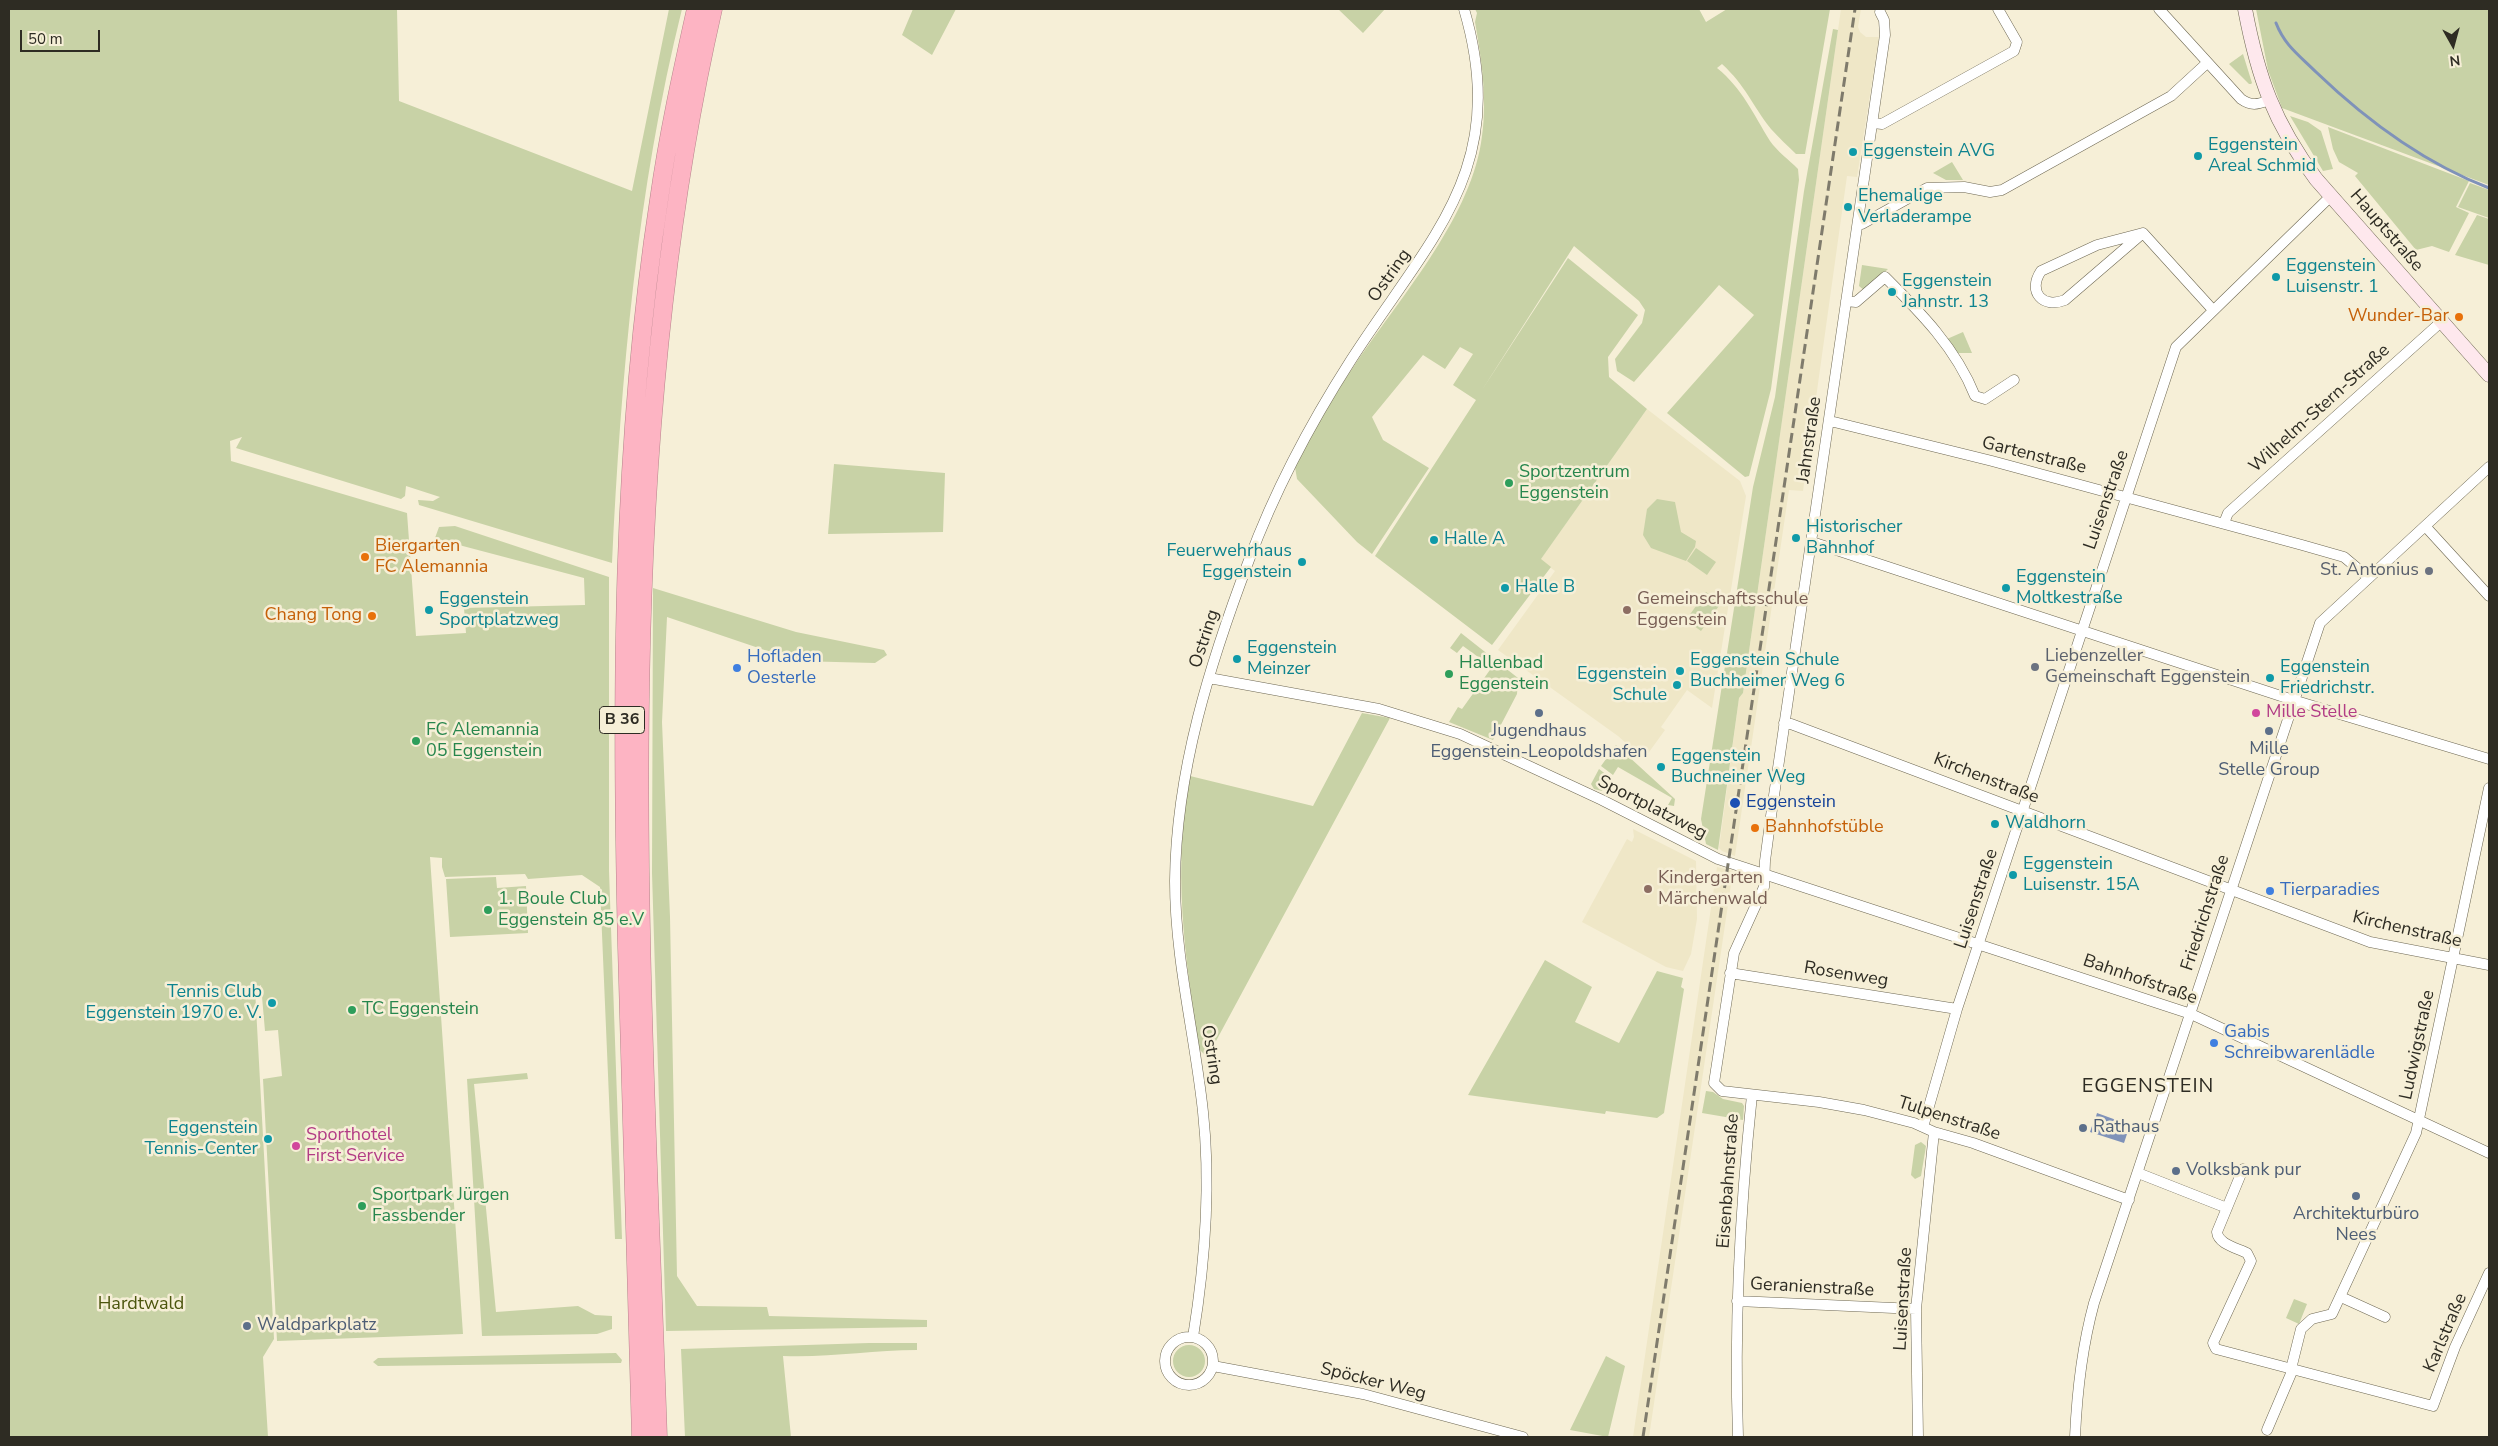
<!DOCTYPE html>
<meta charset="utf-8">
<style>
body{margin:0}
#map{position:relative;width:2498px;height:1446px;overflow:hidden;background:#f6efd7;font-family:"Nunito Sans",sans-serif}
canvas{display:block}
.frame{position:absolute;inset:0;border:10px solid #2e2c23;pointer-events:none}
.north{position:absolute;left:2428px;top:20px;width:50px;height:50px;-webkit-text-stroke:4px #f6efd7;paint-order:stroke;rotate:173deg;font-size:14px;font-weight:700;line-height:20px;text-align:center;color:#2e2c23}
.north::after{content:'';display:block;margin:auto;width:18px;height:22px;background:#2e2c23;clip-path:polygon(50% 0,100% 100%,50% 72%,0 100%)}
.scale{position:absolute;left:20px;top:30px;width:80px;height:22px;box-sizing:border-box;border:2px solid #2e2c23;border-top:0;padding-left:6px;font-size:15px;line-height:18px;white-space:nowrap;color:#2e2c23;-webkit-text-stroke:4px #f6efd7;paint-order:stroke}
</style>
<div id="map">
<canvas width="2498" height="1446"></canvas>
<div class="frame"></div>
<div class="north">N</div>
<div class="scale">50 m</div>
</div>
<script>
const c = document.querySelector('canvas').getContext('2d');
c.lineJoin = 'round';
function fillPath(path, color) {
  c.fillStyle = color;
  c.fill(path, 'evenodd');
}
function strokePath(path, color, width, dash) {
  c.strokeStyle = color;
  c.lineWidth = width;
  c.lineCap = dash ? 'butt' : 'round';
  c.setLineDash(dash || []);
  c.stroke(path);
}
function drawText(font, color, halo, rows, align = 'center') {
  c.font = font + ' "Nunito Sans",sans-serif';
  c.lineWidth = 5;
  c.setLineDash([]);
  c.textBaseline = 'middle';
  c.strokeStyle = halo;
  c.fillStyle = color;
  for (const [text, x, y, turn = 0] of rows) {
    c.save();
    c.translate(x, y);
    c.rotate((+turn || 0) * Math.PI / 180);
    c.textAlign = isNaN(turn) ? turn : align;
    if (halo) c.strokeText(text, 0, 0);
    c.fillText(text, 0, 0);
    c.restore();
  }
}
const built = new Path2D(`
 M1841 9H1861L1858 27 1860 32 1866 37H1879L1857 177 1847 176 1803 491 1789 490 1735 856 1722 851 1719 848 1739 698 1743 693Z
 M1647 409 1740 481 1746 496 1712 708 1687 690 1661 727 1665 730 1644 759 1618 736 1498 650 1555 571 1540 560Z
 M1633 829 1696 861 1697 919 1691 954 1683 971 1666 967 1582 922 1627 839 1632 842 1634 837Z
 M1717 867 1733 871 1649 1437H1633Z`);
const green = new Path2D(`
 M9 9H397L399 101 632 191 669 9H682C637 190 621 376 612 563L419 505 418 500 433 501 440 497 406 486 405 496 401 499 236 448 242 437 230 441 231 461 407 513 416 636 466 633 464 608 585 605 584 578 459 545 431 549 439 527 455 526 609 577V871L622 1239H615L600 887 582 875 528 879 525 874 445 877 442 867V858L430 857 463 1334 277 1341 263 1079 282 1076 278 1030 265 1031 261 985 255 989 274 1339 263 1357 268 1437H9Z
 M913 9H956L932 55 902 35Z
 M1338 9H1385L1363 33Z
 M1475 9H1699L1706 22 1727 9H1830L1805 154H1796C1788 146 1779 138 1771 129 1752 105 1746 86 1722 64L1717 68C1742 88 1754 115 1770 141 1777 151 1789 160 1798 169L1799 180 1771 389 1749 476 1745 477 1667 413 1754 315 1719 285 1634 382 1617 371 1615 359 1642 323 1645 310 1639 301 1574 246 1482 390 1568 258 1638 315 1608 357 1609 377 1647 409 1541 559 1551 567 1492 645 1375 556 1476 400 1453 385 1473 354 1460 347 1445 369 1423 355 1372 417 1383 440 1429 468 1372 554 1357 542 1297 479 1295 467C1313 432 1332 398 1354 366 1398 300 1468 222 1481 143 1488 103 1482 62 1475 22L1477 13Z
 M2256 9H2489V185L2282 108 2268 70Z
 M1833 29 1838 30 1743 693 1739 698 1718 850 1706 844 1701 819 1753 487 1775 397 1804 191Z
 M2243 54 2252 83 2251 84H2249L2229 64Z
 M2290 116 2308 122 2321 131 2333 169 2323 171Z
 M2328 127 2469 181 2456 207 2469 213 2449 252 2432 246 2416 250 2355 176 2358 173 2339 162 2333 149Z
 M1952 162 1963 180H1946L1933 173Z
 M2470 183 2489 190V218L2458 207Z
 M2477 215 2489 219V265L2455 255Z
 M1862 265 1888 269 1865 291 1859 286Z
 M1963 332 1972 353H1957L1947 339Z
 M834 464 945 473 943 532 828 534Z
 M1657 499 1675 502 1681 532 1696 541 1695 547 1686 561 1651 548 1643 535 1647 509Z
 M1696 548 1716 562 1707 575 1687 561Z
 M653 588 796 632 884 650 887 655 875 663 797 661 667 617 662 722 670 917 677 1276 697 1306 767 1307 769 1316 927 1320V1327L666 1331 652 873Z
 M1706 592 1721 603 1701 631 1686 620Z
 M1461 633 1518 678 1517 694 1493 740 1449 722 1458 707 1462 709 1492 667 1463 646 1457 653 1450 648Z
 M1362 713 1390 718 1209 1054 1205 1055 1199 1049C1185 958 1172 867 1190 776L1313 806Z
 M1616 745 1675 799 1674 806 1668 805 1672 798 1618 767 1613 775 1601 766Z
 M1599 769 1611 778 1602 791 1594 789 1591 784Z
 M496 877 497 888 526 886 528 933 450 937 446 879Z
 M1545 960 1592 987 1575 1022 1619 1043 1657 971 1683 978 1681 987 1684 989 1664 1113 1657 1118 1606 1111 1605 1114 1468 1095Z
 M527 1073 528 1079 474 1084 496 1312 578 1306 595 1315 612 1316V1329L597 1334 482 1336 467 1079Z
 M1706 1091 1713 1092 1723 1099 1742 1103 1744 1106 1743 1120 1702 1113Z
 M1921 1142 1926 1146 1921 1176 1915 1179 1911 1175 1915 1145Z
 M2294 1299 2307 1304 2299 1324 2286 1318Z
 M869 1343H917V1350C872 1350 827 1358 783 1356L791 1437H685L681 1349Z
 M1173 1361a16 16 0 1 1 32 0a16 16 0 1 1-32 0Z
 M616 1353 622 1360 621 1363 378 1366 373 1362 378 1358Z
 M1606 1356 1625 1366 1608 1437 1570 1430Z`);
const water = new Path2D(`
 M2097 1113 2130 1125 2124 1143 2090 1132 2093 1123 2097 1124 2098 1121 2095 1120Z`);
const stream = new Path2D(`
 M2276 23C2285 46 2299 55 2316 72 2366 120 2424 163 2489 188`);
const street = new Path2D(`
 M2159 9 2241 99C2251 106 2257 105 2269 100
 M1880 12 1884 20 1885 35 1771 816 1765 861 1764 887 1734 953 1714 1083 1722 1091 1819 1102 1864 1110 1914 1123 1934 1132 1973 1143 2129 1200
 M1873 123 1882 124 2014 51 2017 42 1998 9
 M1859 224H1862L1927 188 1964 187 1990 192 2002 190 2171 96 2207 63
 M2143 233 2065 300C2043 309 2027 292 2041 271L2097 245 2143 233 2213 310
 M1846 301 1856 302 1885 277C1920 312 1956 348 1975 396L1985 399 2014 380
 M1830 421 1992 461 2302 545 2344 557 2369 578
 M2224 523 2228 513 2441 322
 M2425 526 2489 596
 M1812 542 2293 700 2489 759
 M1209 678 1379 709 1460 734 1602 800 1718 859 2191 1014 2489 1153
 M1784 723 1791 724 2370 942 2489 965
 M1730 973 1957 1009
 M1923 1127 1957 1009 2176 347 2331 196
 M2243 1169 2217 1232C2218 1244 2237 1248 2247 1253L2251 1261 2213 1343 2216 1349 2433 1406 2455 1347 2489 1273
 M2138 1173 2227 1208
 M2341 1297 2385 1317
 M1737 1301 1916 1309
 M1165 1361a24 24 0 1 1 48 0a24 24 0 1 1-48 0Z
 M1193 1337C1205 1263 1211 1186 1203 1112 1195 1035 1175 960 1175 881 1176 771 1210 663 1249 560 1275 490 1310 424 1351 360 1430 237 1511 169 1464 9
 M1213 1366 1363 1394 1523 1437
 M2291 1369 2301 1329 2312 1319 2332 1314 2416 1133 2489 788
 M2267 1430 2293 1369
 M1738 1437C1734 1323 1740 1209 1752 1095
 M1918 1437 1916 1309 1934 1132
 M2075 1437C2077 1391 2082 1347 2094 1303L2320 623 2489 467`);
const secondary = new Path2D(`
 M2245 9C2258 78 2274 123 2316 179L2489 375`);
const highway = new Path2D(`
 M641 1437C636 1274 631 1111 627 947 621 698 621 447 659 200 668 135 682 72 696 9
 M658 1437C642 966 607 471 713 9`);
const rail = new Path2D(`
 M1643 1437 1855 9`);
const markers = [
 [1853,152,5,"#0f9aa8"],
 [2198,156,5,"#0f9aa8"],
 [1848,207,5,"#0f9aa8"],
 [2276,277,5,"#0f9aa8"],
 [1892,292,5,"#0f9aa8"],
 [2459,317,5,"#e8710a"],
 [1509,483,5,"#2e9e5b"],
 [1796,538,5,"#0f9aa8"],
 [1434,540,5,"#0f9aa8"],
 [365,557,5,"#e8710a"],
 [1302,562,5,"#0f9aa8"],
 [2429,571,5,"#6b7280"],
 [1505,588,5,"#0f9aa8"],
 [2006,588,5,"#0f9aa8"],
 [429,610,5,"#0f9aa8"],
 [1627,610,5,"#8d6e63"],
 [372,616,5,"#e8710a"],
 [1237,659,5,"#0f9aa8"],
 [2035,667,5,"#6b7280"],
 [737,668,5,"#3f7fe0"],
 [1680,671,5,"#0f9aa8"],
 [1449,674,5,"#2e9e5b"],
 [2270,678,5,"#0f9aa8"],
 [1677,685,5,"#0f9aa8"],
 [1539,713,5,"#5c6f8a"],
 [2256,713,5,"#d1479c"],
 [2269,731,5,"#5c6f8a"],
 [416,741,5,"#2e9e5b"],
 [1661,767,5,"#0f9aa8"],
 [1735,803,6,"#1a4fb4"],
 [1995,824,5,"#0f9aa8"],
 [1755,828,5,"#e8710a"],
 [2013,875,5,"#0f9aa8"],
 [1648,889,5,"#8d6e63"],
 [2270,891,5,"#3f7fe0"],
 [488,910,5,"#2e9e5b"],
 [272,1003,5,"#0f9aa8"],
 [352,1010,5,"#2e9e5b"],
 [2214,1043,5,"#3f7fe0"],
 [2083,1128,5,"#5c6f8a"],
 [268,1139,5,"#0f9aa8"],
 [296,1146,5,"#d1479c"],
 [2176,1171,5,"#5c6f8a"],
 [2356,1196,5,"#5c6f8a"],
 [362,1206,5,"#2e9e5b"],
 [247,1326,5,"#5c6f8a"]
];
const shields = [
 [622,720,45]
];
const shieldNames = [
 ["B 36",622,720]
];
const cultureNames = [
 ["Eggenstein",2208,146],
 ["Areal Schmid",2208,167],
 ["Eggenstein AVG",1863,152],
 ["Ehemalige",1858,197],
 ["Verladerampe",1858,218],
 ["Eggenstein",2286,267],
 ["Luisenstr. 1",2286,288],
 ["Eggenstein",1902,282],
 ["Jahnstr. 13",1902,303],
 ["Historischer",1806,528],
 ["Bahnhof",1806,549],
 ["Halle A",1444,540],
 ["Feuerwehrhaus",1292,552,"right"],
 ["Eggenstein",1292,573,"right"],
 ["Eggenstein",2016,578],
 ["Moltkestraße",2016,599],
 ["Halle B",1515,588],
 ["Eggenstein",439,600],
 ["Sportplatzweg",439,621],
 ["Eggenstein",1247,649],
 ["Meinzer",1247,670],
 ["Eggenstein Schule",1690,661],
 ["Buchheimer Weg 6",1690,682],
 ["Eggenstein",2280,668],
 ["Friedrichstr.",2280,689],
 ["Eggenstein",1667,675,"right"],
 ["Schule",1667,696,"right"],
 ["Eggenstein",1671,757],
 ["Buchneiner Weg",1671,778],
 ["Waldhorn",2005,824],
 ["Eggenstein",2023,865],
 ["Luisenstr. 15A",2023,886],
 ["Tennis Club",262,993,"right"],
 ["Eggenstein 1970 e. V.",262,1014,"right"],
 ["Eggenstein",258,1129,"right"],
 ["Tennis-Center",258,1150,"right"]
];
const streetNames = [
 ["Hauptstraße",2386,231,49],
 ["Ostring",1390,276,-55],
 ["Wilhelm-Stern-Straße",2320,409,-42],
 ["Jahnstraße",1810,440,-82],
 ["Gartenstraße",2034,456,14],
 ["Luisenstraße",2107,500,-71],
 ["Ostring",1205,639,-72],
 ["Kirchenstraße",1986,779,21],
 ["Sportplatzweg",1652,808,27],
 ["Luisenstraße",1977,899,-72],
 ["Friedrichstraße",2206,913,-72],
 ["Kirchenstraße",2407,930,13],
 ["Rosenweg",1846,975,9],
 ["Bahnhofstraße",2140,980,19],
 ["Ludwigstraße",2418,1045,-78],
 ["Ostring",1211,1055,81],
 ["Tulpenstraße",1949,1119,18],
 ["Eisenbahnstraße",1729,1181,-86],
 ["Geranienstraße",1812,1288,3],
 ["Luisenstraße",1904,1299,-87],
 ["Karlstraße",2446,1333,-67],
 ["Spöcker Weg",1373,1382,14]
];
const foodNames = [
 ["Wunder-Bar",2449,317],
 ["Biergarten",375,547,"left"],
 ["FC Alemannia",375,568,"left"],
 ["Chang Tong",362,616],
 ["Bahnhofstüble",1765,828,"left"]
];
const leisureNames = [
 ["Sportzentrum",1519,473],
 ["Eggenstein",1519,494],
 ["Hallenbad",1459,664],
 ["Eggenstein",1459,685],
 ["FC Alemannia",426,731],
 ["05 Eggenstein",426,752],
 ["1. Boule Club",498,900],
 ["Eggenstein 85 e.V",498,921],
 ["TC Eggenstein",362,1010],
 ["Sportpark Jürgen",372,1196],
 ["Fassbender",372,1217]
];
const worshipNames = [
 ["St. Antonius",2419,571],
 ["Liebenzeller",2045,657,"left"],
 ["Gemeinschaft Eggenstein",2045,678,"left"]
];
const educationNames = [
 ["Gemeinschaftsschule",1637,600],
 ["Eggenstein",1637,621],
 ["Kindergarten",1658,879],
 ["Märchenwald",1658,900]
];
const shopNames = [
 ["Hofladen",747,658],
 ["Oesterle",747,679],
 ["Tierparadies",2280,891],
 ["Gabis",2224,1033],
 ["Schreibwarenlädle",2224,1054]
];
const hotelNames = [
 ["Mille Stelle",2266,713],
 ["Sporthotel",306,1136],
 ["First Service",306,1157]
];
const serviceNames = [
 ["Jugendhaus",1539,732],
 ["Eggenstein-Leopoldshafen",1539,753],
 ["Mille",2269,750],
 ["Stelle Group",2269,771],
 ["Rathaus",2093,1128,"left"],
 ["Volksbank pur",2186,1171,"left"],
 ["Architekturbüro",2356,1215],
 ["Nees",2356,1236],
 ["Waldparkplatz",257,1326,"left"]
];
const transitNames = [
 ["Eggenstein",1746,803]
];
const parkNames = [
 ["Hardtwald",141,1305]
];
const quarterNames = [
 ["EGGENSTEIN",2148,1087]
];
fillPath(built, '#efe7c7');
fillPath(green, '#c8d2a6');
fillPath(water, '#7f92b9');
strokePath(stream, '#7f92b9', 3);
strokePath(street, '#6e6853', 11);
strokePath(secondary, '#6e6853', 15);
strokePath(highway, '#b5848b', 19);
strokePath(street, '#fff', 10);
strokePath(secondary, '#fee8ed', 14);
strokePath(highway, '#fdb4c3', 18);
strokePath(rail, '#7f7b6c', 3, [10, 5]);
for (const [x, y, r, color] of markers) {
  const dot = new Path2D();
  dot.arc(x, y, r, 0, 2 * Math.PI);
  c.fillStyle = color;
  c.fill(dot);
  strokePath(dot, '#f6efd7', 2);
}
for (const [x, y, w] of shields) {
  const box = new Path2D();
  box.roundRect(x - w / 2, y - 13.5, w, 27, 4);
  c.fillStyle = '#f6efd7';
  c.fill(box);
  strokePath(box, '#2e2c23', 1);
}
drawText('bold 16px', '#2e2c23', null, shieldNames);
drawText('18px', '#0d838f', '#f6efd7', cultureNames, 'left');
drawText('18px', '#2e2c23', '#f6efd7', streetNames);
drawText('18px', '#c56008', '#f6efd7', foodNames, 'right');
drawText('18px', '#27864d', '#f6efd7', leisureNames, 'left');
drawText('18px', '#5b616d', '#f6efd7', worshipNames, 'right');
drawText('18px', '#785e54', '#f6efd7', educationNames, 'left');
drawText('18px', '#366cbe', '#f6efd7', shopNames, 'left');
drawText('18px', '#b23c85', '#f6efd7', hotelNames, 'left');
drawText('18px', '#4e5e75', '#f6efd7', serviceNames);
drawText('18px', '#164399', '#f6efd7', transitNames, 'left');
drawText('18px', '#4c560e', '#f6efd7', parkNames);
c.letterSpacing = '1px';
drawText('20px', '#2e2c23', '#f6efd7', quarterNames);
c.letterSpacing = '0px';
</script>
